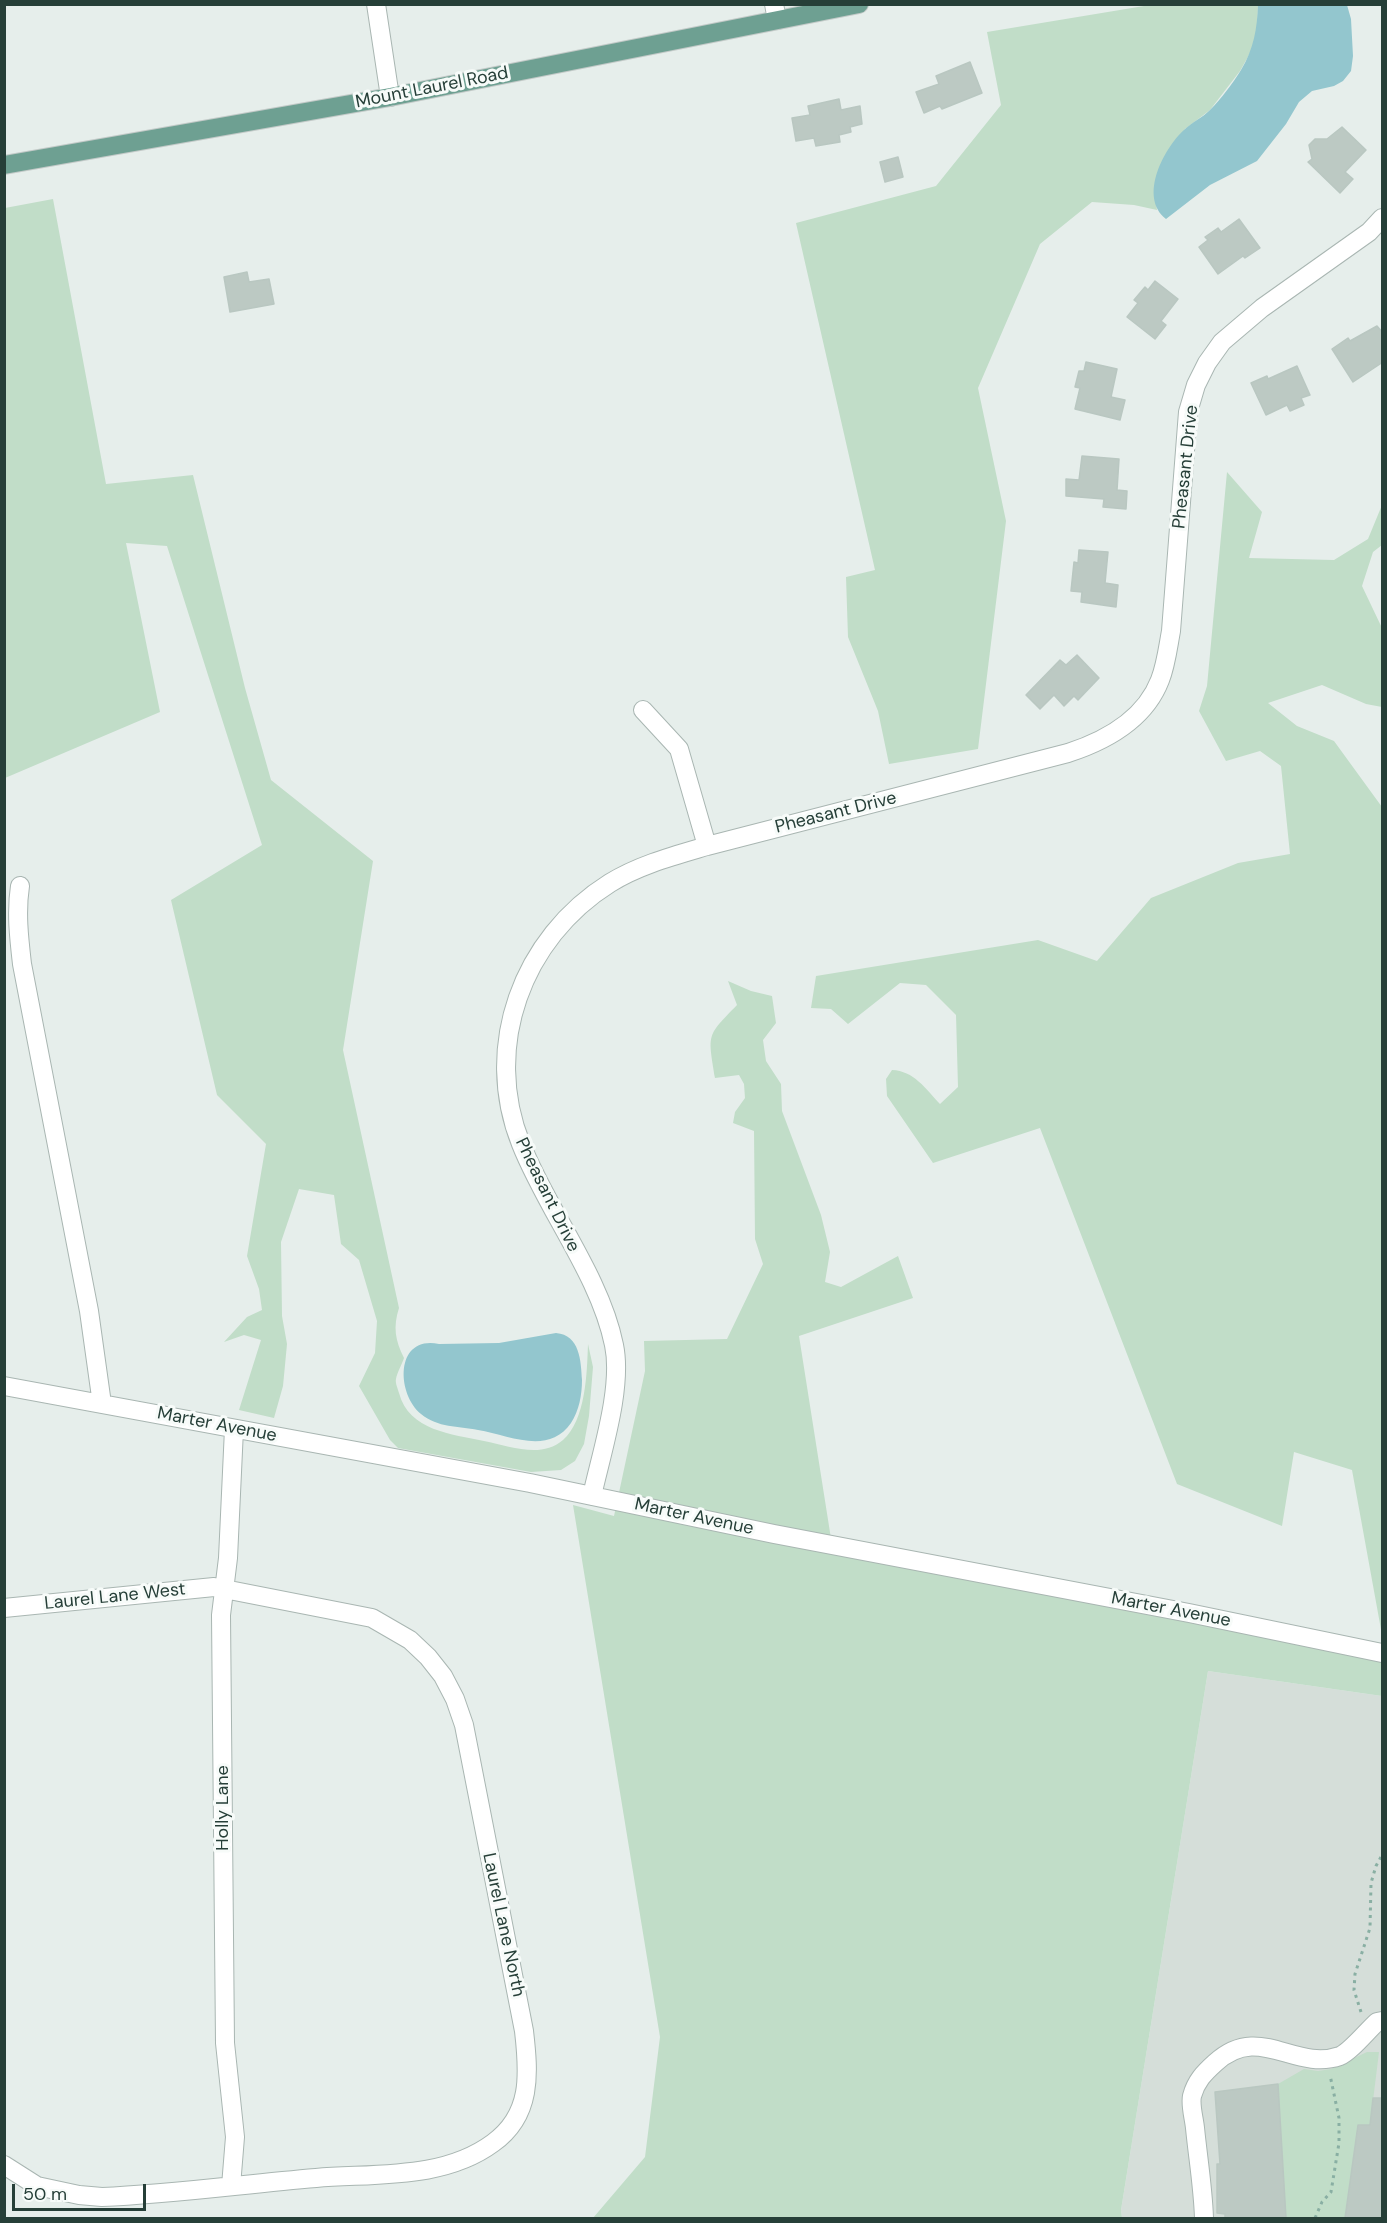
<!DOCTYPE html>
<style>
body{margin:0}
#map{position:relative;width:1387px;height:2223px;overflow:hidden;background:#e6eeeb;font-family:"DM Sans",sans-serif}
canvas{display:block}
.frame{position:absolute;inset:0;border:6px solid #263f38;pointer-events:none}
.scale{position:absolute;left:12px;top:2184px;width:134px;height:27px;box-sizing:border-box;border:3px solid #263f38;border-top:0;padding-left:8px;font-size:18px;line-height:21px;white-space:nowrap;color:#263f38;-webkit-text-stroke:4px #f7fbf9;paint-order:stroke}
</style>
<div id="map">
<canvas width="1387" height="2223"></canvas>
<div class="frame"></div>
<div class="scale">50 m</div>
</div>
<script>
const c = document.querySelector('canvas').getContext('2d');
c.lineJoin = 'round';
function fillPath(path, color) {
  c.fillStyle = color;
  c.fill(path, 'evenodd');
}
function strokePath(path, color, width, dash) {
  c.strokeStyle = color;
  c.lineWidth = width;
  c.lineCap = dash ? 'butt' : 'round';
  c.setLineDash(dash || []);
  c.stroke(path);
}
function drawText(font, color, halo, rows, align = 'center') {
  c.font = font + ' "DM Sans",sans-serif';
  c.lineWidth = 6;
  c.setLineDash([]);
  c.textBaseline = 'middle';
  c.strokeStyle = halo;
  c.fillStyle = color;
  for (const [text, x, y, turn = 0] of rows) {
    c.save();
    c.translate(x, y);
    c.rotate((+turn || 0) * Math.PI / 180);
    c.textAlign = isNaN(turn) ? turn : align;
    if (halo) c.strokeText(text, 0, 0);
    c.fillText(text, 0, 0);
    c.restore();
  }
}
const built = new Path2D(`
 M1208 1671 1382 1696V2218H1122L1121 2210Z`);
const green = new Path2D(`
 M1150 5H1258L1257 35 1254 46 1240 71 1210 110 1185 129 1154 190 1157 210 1134 205 1092 202 1040 244 978 388 1006 521 978 749 889 764 878 711 848 637 846 577 875 570 796 223 936 186 1001 105 987 32Z
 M53 199 106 484 193 475 245 688 271 780 373 861 343 1050 399 1308C393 1327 395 1340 404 1358 402 1364 397 1373 396 1379 395 1383 398 1389 399 1393 409 1431 452 1434 484 1441 510 1446 541 1459 563 1440 586 1420 587 1372 588 1344L593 1367 589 1416 584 1444 575 1461 561 1470 531 1472 398 1448 390 1440 359 1386 375 1353 377 1321 359 1260 341 1244 334 1195 299 1189 281 1242 282 1316 287 1344 283 1386 274 1418 239 1410 261 1340 244 1335 224 1342 247 1317 262 1310 259 1289 247 1256 266 1144 217 1095 171 900 262 845 167 546 126 543 160 712 5 778V208Z
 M1227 472 1262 512 1249 558 1334 560 1368 539 1382 505V545L1373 552 1362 586 1382 628V707L1366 704 1322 685 1268 703 1297 726 1334 741 1382 807V1635L1352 1470 1294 1452 1282 1526 1177 1484 1040 1128 933 1163 887 1096 886 1079 892 1070C914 1071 925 1088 940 1104L958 1087 956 1015 926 985 900 983 848 1024 831 1009 811 1008 816 976 1038 940 1097 961 1151 898 1238 863 1290 854 1281 766 1260 751 1226 761 1199 711 1207 686Z
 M728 981 751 991 772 996 776 1023 763 1040 766 1061 781 1084 782 1111 821 1215 830 1252 825 1282 841 1287 898 1256 913 1298 799 1336 832 1545 1382 1654V1696L1208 1671 1121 2210 1122 2218H593L645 2157 660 2037 573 1505 614 1516 645 1371 644 1341 727 1339 763 1264 755 1239 754 1131 733 1123 735 1112 745 1098 744 1084 739 1075 715 1078C708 1033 706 1037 737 1005Z
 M1367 2052H1379L1370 2125 1358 2126 1345 2218H1286L1278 2084 1304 2069 1318 2071 1331 2069Z`);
const water = new Path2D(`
 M1258 5H1347L1351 19 1353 56 1351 71 1343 81 1334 86 1312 91 1299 102 1286 124 1257 161 1210 185 1166 219C1138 197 1164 148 1184 130 1192 122 1202 118 1210 110 1221 99 1233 83 1241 70 1254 48 1257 29 1258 5Z
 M556 1333C580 1335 581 1361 582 1380 582 1395 579 1411 571 1423 548 1456 509 1435 478 1430 458 1426 438 1428 421 1414 396 1393 395 1335 439 1344L499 1343Z`);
const building = new Path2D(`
 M970 62 982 93 942 109 940 106 924 113 916 92 939 84 936 76Z
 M839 99 841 110 860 106 862 124 850 127 851 132 839 135 840 142 816 146 814 138 796 141 792 118 810 115 808 106Z
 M1342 127 1366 150 1345 172 1353 179 1340 193 1308 162 1312 159 1309 145 1315 139H1327Z
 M898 157 903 177 885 182 880 162Z
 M1239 219 1260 248 1245 258 1243 256 1218 274 1199 247 1208 240 1205 237 1218 228 1221 232Z
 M247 272 249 282 269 279 274 304 230 312 224 277Z
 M1155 281 1178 299 1161 321 1166 325 1155 339 1127 317 1138 303 1134 300 1145 287 1148 290Z
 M1377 326 1383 333V362L1353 382 1332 349 1348 338 1350 341Z
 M1086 362 1117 369 1111 397 1125 400 1120 420 1075 409 1080 388 1075 387 1079 371H1084Z
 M1297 366 1310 395 1301 398 1304 405 1290 411 1287 405 1266 415 1251 383 1267 376 1268 379Z
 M1082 456 1119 459 1117 490 1127 491 1126 509 1103 507 1104 499 1066 496V479L1079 480Z
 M1079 550 1108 552 1105 583 1118 585 1116 607 1081 602 1082 592 1071 591 1074 562 1078 563Z
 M1077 655 1099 678 1078 700 1074 696 1064 706 1054 695 1040 709 1026 695 1060 660 1066 665Z
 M1278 2084 1286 2218H1225V2214L1217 2213V2164H1220L1215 2092Z
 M1373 2098H1383V2218H1345L1358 2125H1370Z`);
const path = new Path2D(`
 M1361 2012 1354 1990 1355 1974 1370 1928 1371 1883 1376 1866 1382 1855
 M1315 2218 1322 2202 1331 2192 1339 2143V2118L1330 2075`);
const minor = new Path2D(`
 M376 4 390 97
 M774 4 777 20
 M643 710 679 749 707 846
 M20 886C16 912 19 938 22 964L89 1311 102 1404
 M4 1386 530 1483 774 1534 1189 1613 1382 1653
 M592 1496C601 1454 623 1388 614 1345 600 1276 547 1210 521 1144 482 1047 522 938 610 883 639 865 673 856 707 846L1068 753C1105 741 1145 719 1160 680 1166 665 1168 647 1171 631L1188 412 1196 385 1207 363 1222 342 1262 308 1369 232 1382 218
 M4 1608 214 1587 372 1618 410 1640 428 1657 443 1676 455 1699 464 1725 524 2031C529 2074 532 2115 493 2143 443 2180 374 2173 316 2178 244 2184 173 2194 102 2197L79 2195 37 2186 4 2165
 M231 2186 235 2137 225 2043 221 1615 228 1558 234 1429
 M1204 2218C1203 2188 1198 2158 1195 2128 1194 2118 1190 2105 1192 2096 1196 2081 1204 2073 1215 2063 1259 2022 1294 2072 1340 2056 1350 2052 1368 2030 1377 2022L1382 2021`);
const major = new Path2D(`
 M4 165 390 97 859 4`);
const streetNames = [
 ["Mount Laurel Road",432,88,-11],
 ["Pheasant Drive",1186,467,-84],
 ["Pheasant Drive",836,813,-14],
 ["Pheasant Drive",547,1195,64],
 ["Marter Avenue",217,1425,11],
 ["Marter Avenue",694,1517,12],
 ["Laurel Lane West",115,1597,-6],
 ["Marter Avenue",1171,1610,11],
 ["Holly Lane",223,1808,-90],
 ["Laurel Lane North",503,1925,78]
];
fillPath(built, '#d5ded9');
fillPath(green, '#c1ddc8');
fillPath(water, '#93c6ce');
fillPath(building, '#bcc9c3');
strokePath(building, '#b9c7c1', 1.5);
strokePath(minor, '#a9b6b2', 20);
strokePath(major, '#c2c9c7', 20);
strokePath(path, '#89afa3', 3, [3, 4.5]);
strokePath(minor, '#fff', 18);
strokePath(major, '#6ea092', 18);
drawText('18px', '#263f38', '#f7fbf9', streetNames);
</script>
